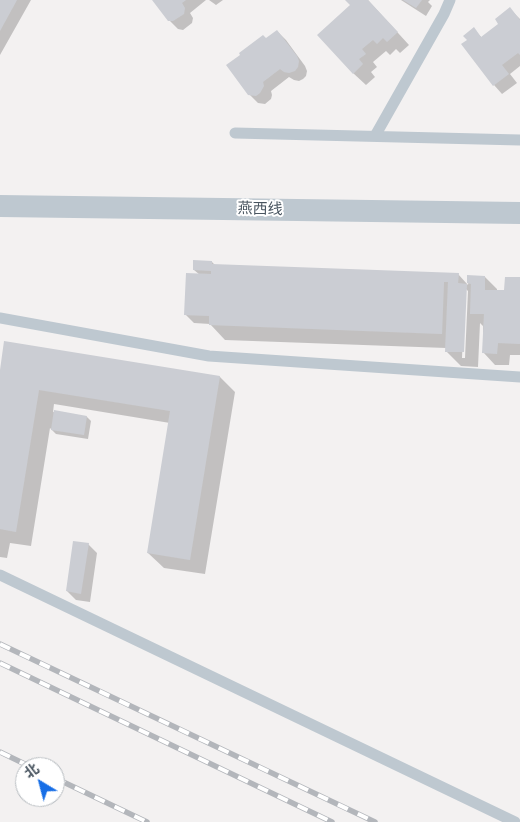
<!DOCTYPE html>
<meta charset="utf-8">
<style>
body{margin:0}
#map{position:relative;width:520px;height:822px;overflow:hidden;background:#f3f1f1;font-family:Raleway,"Noto Sans SC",sans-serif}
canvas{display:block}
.north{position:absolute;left:15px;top:757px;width:50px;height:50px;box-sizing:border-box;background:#fff;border:1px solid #b6bbbf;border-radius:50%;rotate:323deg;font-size:14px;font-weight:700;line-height:20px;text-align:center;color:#48545f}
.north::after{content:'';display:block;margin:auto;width:18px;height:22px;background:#176ee6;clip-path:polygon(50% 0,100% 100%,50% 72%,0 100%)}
</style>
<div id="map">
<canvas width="520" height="822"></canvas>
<div class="north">北</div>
</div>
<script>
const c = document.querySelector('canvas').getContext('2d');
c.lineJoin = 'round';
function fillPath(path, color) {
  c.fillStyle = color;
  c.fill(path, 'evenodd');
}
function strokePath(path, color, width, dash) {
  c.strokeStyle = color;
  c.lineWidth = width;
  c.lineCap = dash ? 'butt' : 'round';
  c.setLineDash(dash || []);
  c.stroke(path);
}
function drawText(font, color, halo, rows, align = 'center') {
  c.font = font + ' Raleway,"Noto Sans SC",sans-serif';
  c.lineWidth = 4;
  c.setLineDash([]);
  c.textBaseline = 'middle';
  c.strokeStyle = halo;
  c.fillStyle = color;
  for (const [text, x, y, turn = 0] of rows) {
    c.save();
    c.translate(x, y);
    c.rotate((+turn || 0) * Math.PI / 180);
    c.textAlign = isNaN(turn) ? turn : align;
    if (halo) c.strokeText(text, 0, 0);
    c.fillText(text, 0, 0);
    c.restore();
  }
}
const shadow = new Path2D(`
 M0 0H31L0 55Z
 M154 0H206L190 13 193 18 192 23 183 30 178 29 169 20Z
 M209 0H223L216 5Z
 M347 0H368L409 45 400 53 396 49 390 55 386 51 373 62 377 67 371 72 375 77 366 85 353 73 351 5Z
 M401 0H430L428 2 432 6 426 16Z
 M510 9 520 19V66L510 74 517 83 502 94 494 85 468 41 474 29 482 38 500 24Z
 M277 31 286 40 305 66 307 71 306 76 303 79 299 81 294 80 289 77 271 91 272 95 271 99 265 104 258 103 249 94 266 39Z
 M212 262 215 265 458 274 468 285 469 277H485L497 289V291H505L520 279V355H510L509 365H495L483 352V326L480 323 478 367 461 366 446 351V348L225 340 210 324 194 323 185 314 200 275 194 270ZM465 288 468 291 465 358H462Z
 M220 377 235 392 205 574 164 568 148 553 170 423 54 404 53 412 87 417 91 421 88 439 56 434 50 428 31 546 10 543 7 558 0 557V378Z
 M88 544 97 553 90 602 76 600 67 591Z`);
const building = new Path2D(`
 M0 0H17L0 31Z
 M152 0H186L182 3 185 8 184 14 173 21H168Z
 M345 0H368L398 32 387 42 383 38 377 44 373 40 362 49 366 54 359 59 363 64 353 74 317 35 350 5Z
 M403 0H422L416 8Z
 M510 7 520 20V55L518 53 502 65 509 74 493 86 461 44 467 40 463 36 474 27 481 37 498 24 495 19Z
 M277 30 297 56 299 61 298 67 295 71 289 73 284 72 280 69 263 82 264 86 260 93 256 96 248 95 226 65 240 55 239 53 263 35 266 38Z
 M193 260 212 261V264L459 273 458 283 467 284 464 352H445L448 282H444L442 334 209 325V316L184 315 186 273 211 274V271L193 270Z
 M467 275 485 276V290H504L505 277H520V344L498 343 497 354 482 353 484 314H470L471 284 467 283Z
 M4 341 220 376 190 560 147 553 170 411 39 390 16 532 0 529V370Z
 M54 410 87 416 84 435 51 430Z
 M73 541 89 543 81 594 66 591Z`);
const lane = new Path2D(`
 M235 133 520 140
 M375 136 444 14 450 0
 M0 318 209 356 520 377
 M0 575 515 822`);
const street = new Path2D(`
 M0 206 520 213`);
const rail = new Path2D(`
 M0 644 375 822
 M0 663 332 822
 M0 752 31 767
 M55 778 147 822`);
const streetNames = [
 ["燕西线",260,209,1]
];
fillPath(shadow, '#0003');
fillPath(building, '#cbcdd3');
strokePath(lane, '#bec8d0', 11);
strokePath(street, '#bec8d0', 22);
strokePath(rail, '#b3b6bb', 5.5);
strokePath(rail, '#fff', 4, [11]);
drawText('15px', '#48545f', '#fff', streetNames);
</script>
